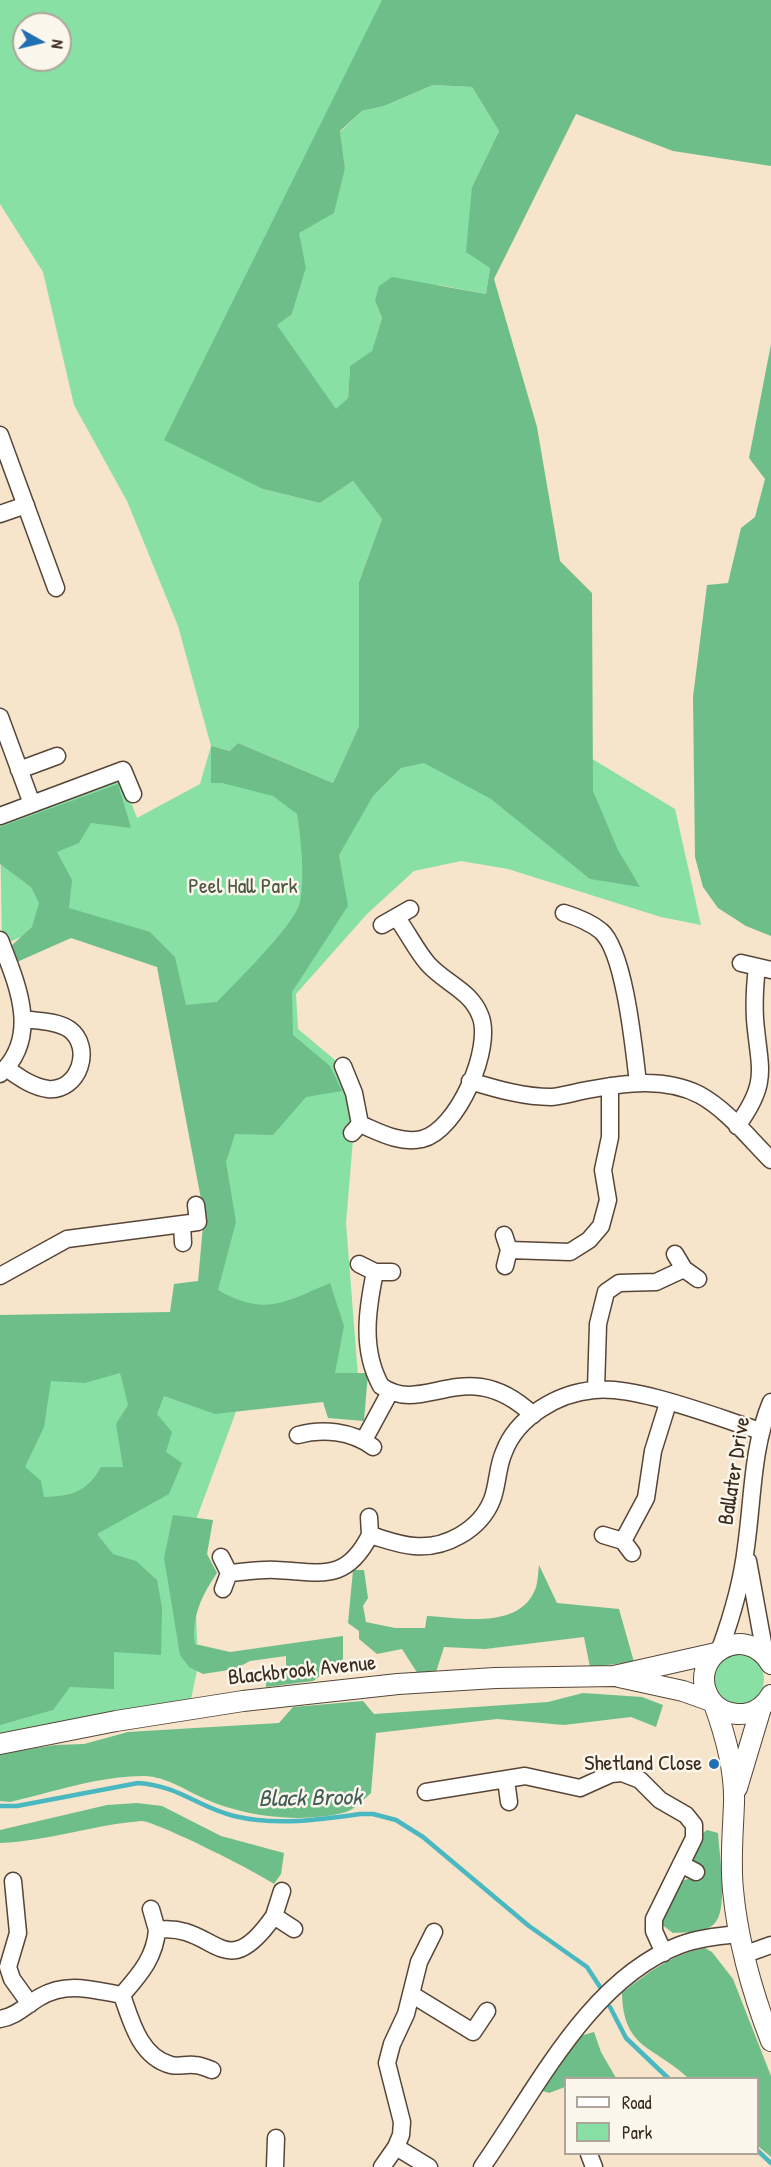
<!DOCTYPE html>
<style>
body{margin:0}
#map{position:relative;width:771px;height:2167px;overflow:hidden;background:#f6e4cb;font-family:"Patrick Hand",sans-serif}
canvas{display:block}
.legend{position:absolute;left:564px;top:2077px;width:195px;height:78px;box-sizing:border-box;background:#fbf7ec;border:2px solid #aea59a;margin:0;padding:8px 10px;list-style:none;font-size:18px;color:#3b2a1e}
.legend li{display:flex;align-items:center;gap:12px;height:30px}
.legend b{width:30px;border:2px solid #aea59a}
.north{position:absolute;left:12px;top:12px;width:60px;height:60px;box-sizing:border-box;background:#fbf7ec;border:2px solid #aea59a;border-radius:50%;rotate:98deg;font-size:16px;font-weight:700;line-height:24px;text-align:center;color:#3b2a1e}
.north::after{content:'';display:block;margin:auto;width:21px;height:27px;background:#1f6fb2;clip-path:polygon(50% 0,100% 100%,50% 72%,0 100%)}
</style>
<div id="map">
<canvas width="771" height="2167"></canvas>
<ul class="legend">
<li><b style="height:8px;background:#fff"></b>Road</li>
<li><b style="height:16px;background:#88e0a5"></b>Park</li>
</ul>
<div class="north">N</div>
</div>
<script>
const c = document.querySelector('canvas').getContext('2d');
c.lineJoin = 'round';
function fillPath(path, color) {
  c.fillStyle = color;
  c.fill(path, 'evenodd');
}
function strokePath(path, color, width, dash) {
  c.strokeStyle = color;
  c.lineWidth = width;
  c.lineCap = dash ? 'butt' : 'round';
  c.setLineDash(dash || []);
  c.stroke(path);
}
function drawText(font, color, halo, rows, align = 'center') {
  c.font = font + ' "Patrick Hand",sans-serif';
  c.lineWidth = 5;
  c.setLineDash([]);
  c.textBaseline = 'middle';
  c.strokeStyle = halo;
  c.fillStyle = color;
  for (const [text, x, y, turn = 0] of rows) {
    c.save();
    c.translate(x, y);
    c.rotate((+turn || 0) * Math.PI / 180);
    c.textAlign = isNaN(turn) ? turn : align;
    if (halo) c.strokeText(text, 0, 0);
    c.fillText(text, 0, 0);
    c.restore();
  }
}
const green = new Path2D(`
 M0 0H400L266 255 263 489 320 503 353 481 382 519 359 582V726L333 783 238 743 231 751 219 748 340 800 435 664 675 809 701 925 661 917 508 869 461 861 414 871 367 914 296 994 298 1029 341 1065 356 1104 346 1223 358 1376 241 1398 193 1528 198 1666 191 1699 59 1722 0 1735V1362L197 1329 208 1233 159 963 61 920 2 945 0 825 122 779 137 818 200 784 211 746 178 626 127 501 74 405 43 272 0 204ZM24 24H60V60H24Z
 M433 85 472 87 499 131 472 187 490 268 486 294 439 285 375 301 382 318 372 352 350 366 348 398 336 410 276 324 292 314 306 268 298 233 345 168 340 132 362 111 384 106Z
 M714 1679a25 25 0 1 1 50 0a25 25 0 1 1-50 0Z`);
const forest = new Path2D(`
 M382 0H771V166L673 151 576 114 494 279 537 427 560 561 592 593 593 791 618 850 640 887 590 879 491 799 424 763 401 768 373 796 339 855 348 906 292 992 293 1035 330 1066 342 1091 306 1097 273 1135 235 1134 226 1162 236 1222 218 1290C265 1317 285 1302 330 1283L344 1326 335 1373H368L364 1421 328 1418 323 1402 215 1414 164 1396 157 1414 172 1432 166 1452 182 1463 169 1494 97 1534 113 1554 136 1561 157 1580 162 1608 161 1655 114 1652V1689L70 1687 53 1710 0 1725V1315L170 1312 174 1284 198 1281 204 1215 157 967 71 938 17 962 11 946 32 927 39 903 31 887 0 864V827L118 784 131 828 91 823 79 843 57 852 72 880 69 908 150 932 175 957 186 1005 217 1002C234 984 296 924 300 902 305 877 301 839 297 814L273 796 222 783H211V746L230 751 238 743 333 783 359 726V582L382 519 353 481 320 503 263 489 164 440ZM433 85 472 87 499 131 472 187 466 252 490 268 486 294 392 277 379 286 375 301 382 318 372 351 350 366 348 398 336 409 277 325 292 314 306 268 299 233 334 213 345 168 340 131 362 111 384 106ZM120 1373 128 1405 116 1424 123 1467H101C87 1492 72 1496 44 1497L41 1481 25 1467 44 1427 51 1381 85 1383Z
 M771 344V936L746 926 718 908 703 887 695 857 693 697 707 585 728 583 741 528 755 517 765 479 749 458Z
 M173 1515 213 1520 207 1554 217 1573C202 1595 191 1617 195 1644L230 1652 343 1636V1659L313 1681 266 1687V1674L286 1670V1656L250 1661 235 1669 203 1674 189 1667 180 1655 164 1558Z
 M539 1565 557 1603 619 1609 634 1662 590 1667 584 1637 485 1649 444 1647 436 1672 418 1674 402 1649 377 1654 359 1639V1631L348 1623 353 1570H364L368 1598 363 1606 366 1622 395 1628H425L427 1616C460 1618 517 1629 534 1592 538 1585 538 1573 539 1565Z
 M583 1693 642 1697 663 1705 656 1727 631 1717 564 1725 497 1719 376 1733 371 1793C364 1799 354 1810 346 1812 302 1824 244 1817 203 1798 183 1789 167 1777 144 1776 99 1776 53 1792 10 1802L0 1801V1755L5 1753 55 1745 84 1744 128 1732 279 1723 293 1707 363 1701 374 1714 548 1702Z
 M137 1803 162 1806 221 1836 284 1853 281 1874 274 1884C259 1873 154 1820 141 1821 93 1825 48 1841 0 1843V1830L107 1805Z
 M707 1830 718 1833C719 1853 729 1911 714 1924 703 1934 687 1932 673 1933L661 1924C669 1903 671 1873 698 1880L704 1869 695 1864C692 1854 697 1836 707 1830Z
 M705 1948 712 1952 733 1979 771 2076V2157L758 2146V2078H688C655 2046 623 2050 622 1993 647 1973 673 1954 705 1948Z
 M594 2032 601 2052 616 2078H566L565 2087 549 2093 540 2090 580 2036Z`);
const stream = new Path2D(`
 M0 1806H17L138 1783C180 1786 197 1807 234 1816 276 1826 318 1820 360 1814H373L396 1820 423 1837 529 1926 587 1967 602 1990
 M610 2007 626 2038 668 2078
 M758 2151 771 2163`);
const minor = new Path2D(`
 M0 435 56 588
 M0 514 26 505
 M0 717 32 804
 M19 770 57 756
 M0 816 123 770 133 794
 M564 913C577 917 590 922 601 931 625 952 634 1050 638 1083
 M382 925 410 909
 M0 940C17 984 41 1036 0 1074
 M741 963 771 970
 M343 1066 354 1093 360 1124 352 1133
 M6 1068C19 1077 32 1087 48 1089 79 1092 94 1047 69 1029 56 1021 38 1021 23 1019
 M470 1081C497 1089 523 1097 551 1097 563 1096 576 1092 587 1090 625 1083 664 1077 700 1095 727 1110 749 1138 771 1160
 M360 1124C379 1132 400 1144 422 1139 457 1131 494 1047 480 1015 470 990 445 983 428 964 416 950 408 933 397 918
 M737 1126C770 1081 759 1069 755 1019 754 1002 755 984 757 967
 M182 1224 183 1243
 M504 1235 509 1250 505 1266
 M509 1250 570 1252 589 1240 601 1226 608 1200 603 1170 610 1137V1086
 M675 1254 684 1269 698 1279
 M359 1264 375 1272H392
 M375 1272C367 1310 361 1350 381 1386 425 1417 466 1352 533 1415
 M0 1276 67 1239 198 1222 196 1205
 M596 1389 598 1324 606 1292 619 1283 656 1282 684 1269
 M298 1435C322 1428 352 1431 373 1447
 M364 1440 390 1392
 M369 1517 370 1535C384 1539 399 1545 414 1546 445 1549 480 1530 492 1500 498 1485 497 1467 504 1452 517 1417 558 1393 594 1390 636 1385 718 1418 761 1431
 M603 1535 623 1541 632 1553
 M623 1541 646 1498 653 1451 668 1403
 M221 1557 229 1573 223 1589
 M748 1561 765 1654
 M229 1573C245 1572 260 1569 276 1570 320 1572 346 1583 370 1535
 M720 1649C732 1616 742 1582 746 1547 753 1498 752 1447 771 1402
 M506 1780 509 1802
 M426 1792 525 1776 580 1788 611 1774 622 1773 640 1780 660 1800 686 1815 694 1825V1838L654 1919V1931L664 1953
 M681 1864 696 1872
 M13 1881 18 1933 8 1967 12 1979 30 2004
 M282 1891 274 1916 294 1929
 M151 1909 157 1930C216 1922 223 1989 274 1916
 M157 1930C155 1958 139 1975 122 1995 131 2021 140 2057 171 2065 179 2067 186 2064 194 2065 200 2065 207 2068 212 2070
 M743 1955 771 1945
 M411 1994 473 2032 487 2011
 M0 2019C17 2016 26 2005 40 1997 67 1981 93 1990 122 1995
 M589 2154 594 2167
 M275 2167 276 2138
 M382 2167 396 2147
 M429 2167 396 2147 401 2135 402 2122 387 2063 392 2044 406 2014 419 1962 434 1932
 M482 2167C535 2092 589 1979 680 1945 698 1938 719 1936 738 1934`);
const tertiary = new Path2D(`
 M771 1664C745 1620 685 1657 710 1699 716 1708 726 1713 737 1714 752 1715 764 1707 771 1695
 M619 1677 683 1691 711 1701
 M714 1704C725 1734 735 1771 734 1803 733 1832 730 1861 733 1890 738 1943 752 1992 771 2041
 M0 1744 116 1721 243 1701 398 1684 495 1678 614 1676 716 1653
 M737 1788 761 1708`);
const markers = [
 [714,1764,6,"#1f6fb2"]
];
const parkNames = [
 ["Peel Hall Park",243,887]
];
const streetNames = [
 ["Ballater Drive",735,1471,-81],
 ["Blackbrook Avenue",302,1671,-6]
];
const poiNames = [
 ["Shetland Close",702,1764]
];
const waterNames = [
 ["Black Brook",310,1799,-1]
];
fillPath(green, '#88e0a5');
fillPath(forest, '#6ebe8a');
strokePath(stream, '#49b8c0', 4.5);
strokePath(minor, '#574638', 19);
strokePath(tertiary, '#574638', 22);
strokePath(minor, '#fff', 16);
strokePath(tertiary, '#fff', 20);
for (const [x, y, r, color] of markers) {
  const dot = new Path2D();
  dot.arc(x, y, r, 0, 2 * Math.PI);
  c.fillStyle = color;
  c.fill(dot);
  strokePath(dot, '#fbf7ec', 2);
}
drawText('22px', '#4e5840', '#fbf7ec', parkNames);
drawText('22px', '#3b2a1e', '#fbf7ec', streetNames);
drawText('22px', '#3b2a1e', '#fbf7ec', poiNames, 'right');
drawText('italic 24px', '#405c57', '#fbf7ec', waterNames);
</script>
